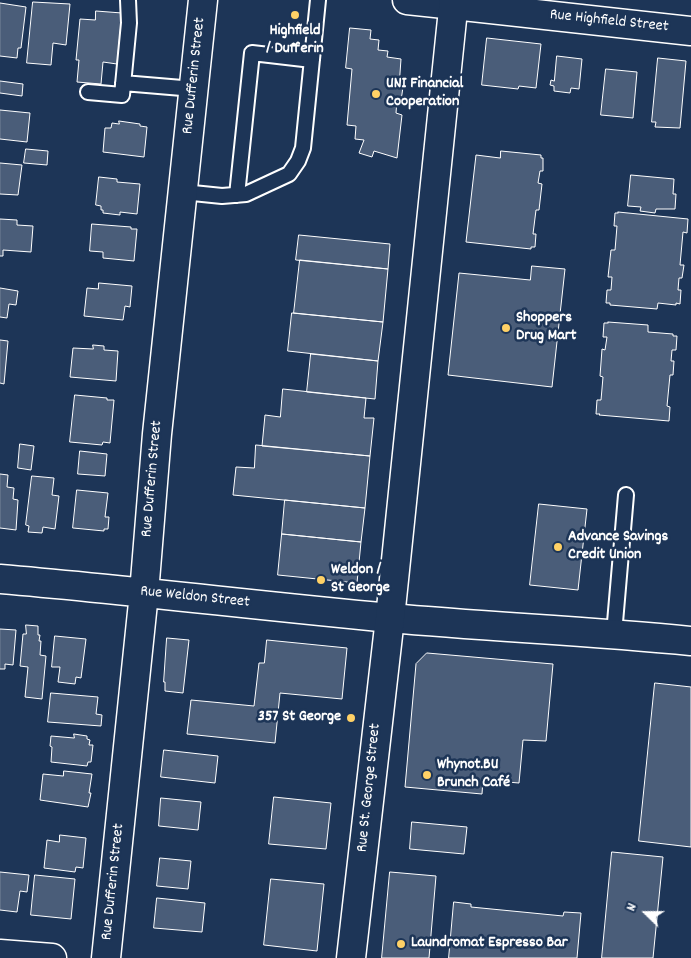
<!DOCTYPE html>
<meta charset="utf-8">
<style>
body{margin:0}
#map{position:relative;width:691px;height:958px;overflow:hidden;background:#1d3557;font-family:Dekko,sans-serif}
canvas{display:block}
.north{position:absolute;left:621px;top:888px;width:50px;height:50px;-webkit-text-stroke:4px #1d3557;paint-order:stroke;rotate:292deg;font-size:14px;font-weight:700;line-height:20px;text-align:center;color:#fff}
.north::after{content:'';display:block;margin:auto;width:18px;height:22px;background:#fff;clip-path:polygon(50% 0,100% 100%,50% 72%,0 100%)}
</style>
<div id="map">
<canvas width="691" height="958"></canvas>
<div class="north">N</div>
</div>
<script>
const c = document.querySelector('canvas').getContext('2d');
c.lineJoin = 'round';
function fillPath(path, color) {
  c.fillStyle = color;
  c.fill(path, 'evenodd');
}
function strokePath(path, color, width, dash) {
  c.strokeStyle = color;
  c.lineWidth = width;
  c.lineCap = dash ? 'butt' : 'round';
  c.setLineDash(dash || []);
  c.stroke(path);
}
function drawText(font, color, halo, rows, align = 'center') {
  c.font = font + ' Dekko,sans-serif';
  c.lineWidth = 5;
  c.setLineDash([]);
  c.textBaseline = 'middle';
  c.strokeStyle = halo;
  c.fillStyle = color;
  for (const [text, x, y, turn = 0] of rows) {
    c.save();
    c.translate(x, y);
    c.rotate((+turn || 0) * Math.PI / 180);
    c.textAlign = isNaN(turn) ? turn : align;
    if (halo) c.strokeText(text, 0, 0);
    c.fillText(text, 0, 0);
    c.restore();
  }
}
const building = new Path2D(`
 M33 2 70 4 66 45 53 43 51 65 27 63Z
 M0 3 26 7 21 48H18L17 58 0 56Z
 M96 11 122 13 117 64 103 62 101 84 77 82 79 60H76L80 19 95 20Z
 M350 28 371 30 370 39 379 40 378 50 388 51 387 57 401 59 399 87H403L401 101 397 100 396 113 402 115 397 158 374 151 372 157 359 153 364 140 355 139 356 126 347 125 352 69 346 68Z
 M487 38 541 44 536 88 519 86 518 89 482 85Z
 M557 56 582 59 579 89 571 88 570 93 554 91V86L550 85 551 80 554 81Z
 M658 58 686 61 680 128 655 127 656 122H652Z
 M606 69 637 72 633 118 601 115Z
 M0 81 23 84 22 96 0 93Z
 M0 110 30 113 27 142 0 139Z
 M119 121 140 124V126L147 127 144 157 103 152 105 128H111L112 123 119 124Z
 M26 149 48 151 47 165 24 163Z
 M501 151 541 155V158H543V171H540L538 183 542 184 539 210H536L533 234H536L535 247H531V249L466 242 476 155 500 158Z
 M0 163 22 165 18 195 0 194Z
 M631 175 674 179 673 194H676L675 209H656L655 213 640 211 641 207 628 206Z
 M99 177 117 179V182L140 184 137 214 120 212V215L103 213V210H101V206L96 205Z
 M618 212 688 219 687 233 683 232 680 265H684L682 278H679L678 290H681L680 304 676 303V305L658 303 657 309 610 305V303H606L607 290H611L612 277H608L611 250H615L617 226H614L615 213H618Z
 M0 219 17 220V225L33 226 31 252 3 250V256H0Z
 M92 224 131 227V229H137L134 261 103 258V252L90 251Z
 M299 235 390 244 388 269 296 260Z
 M300 260 388 269 383 322 294 313Z
 M532 266 565 269 552 387 448 375 459 273 530 280Z
 M99 283 132 286 130 307 125 306 123 320 84 316 87 288 98 289Z
 M0 288 18 291 16 305 9 304 7 318 0 317Z
 M292 313 383 322 378 361 288 351Z
 M608 322 648 325V332L673 334V336H677L676 350H672L671 361H674L673 375H670L667 406 670 407 669 421 599 415 600 414H596L597 400H601L603 377 600 376 602 349 605 350 607 337H603L604 323H608Z
 M0 340 8 341 4 384 0 383Z
 M93 345 104 346V350L118 351 116 381 70 377 73 348 93 349Z
 M311 354 378 361 375 399 307 392Z
 M283 389 366 398 364 418H374L370 456 262 446 265 415 280 417Z
 M75 395 107 398V400H114L110 443 103 442 102 445 70 442Z
 M20 444 34 446 31 470 18 468Z
 M256 445 370 456 365 508 233 495 236 467 254 468Z
 M80 451 107 454 105 476 78 474Z
 M0 474 8 475 7 487 14 488 13 499 18 500 16 530 0 528Z
 M32 476 54 478 52 495 59 496 55 529 43 527 42 533 28 532 29 526 26 525Z
 M77 490 108 493 105 517H109L108 529H104V531L73 528Z
 M285 500 365 508 361 542 282 534Z
 M539 504 587 509 578 590 530 585Z
 M282 534 361 542 357 583 278 575Z
 M26 625 38 626V635H40L39 641H41L40 655 46 656 42 699 25 697 28 667 20 666 23 634H26Z
 M0 629 16 630 13 665 5 664V669H0Z
 M55 636 86 639 81 678 76 677 75 684 58 682 60 667H52Z
 M167 638 189 640 183 693 165 691V682H164Z
 M267 640 347 648 342 699 280 693 275 743 187 734 191 700 254 706 259 663H264Z
 M427 653 553 664 546 741 523 740 519 783 483 780 482 794 405 787 416 664Z
 M655 683 691 687V847L639 841Z
 M51 693 98 697 96 714 102 715 101 726 48 722Z
 M74 734 87 736V739L90 740 89 745H93L91 762H88L87 766 51 762 52 747 50 746 51 736 74 738Z
 M164 750 218 756 215 783 161 777Z
 M64 771 92 774 89 793H91L88 807 40 800 43 774 63 776Z
 M274 797 331 803 326 849 269 844Z
 M161 798 201 802 198 830 159 826Z
 M412 822 467 827 464 854 410 849Z
 M60 835 86 838 83 868 76 867 75 872 44 868 47 840 59 842Z
 M612 852 663 857 653 958H602Z
 M160 858 191 861 188 889 157 886Z
 M0 872 29 875 27 892 20 891 17 912 0 910Z
 M390 872 436 876 429 958H382Z
 M35 875 75 879 71 919 31 915Z
 M271 879 324 884 317 951 264 945Z
 M157 898 205 903 202 932 154 928Z
 M454 902 471 904V907L563 916 564 912 581 913 577 958H449Z`);
const lane = new Path2D(`
 M123 83 194 89
 M88 92 122 95 129 23 128 0
 M183 192 222 196 246 194 289 174 298 161 303 148 318 0
 M237 195 252 53 312 60
 M614 634 626 495`);
const street = new Path2D(`
 M407 0 454 5
 M0 579C130 590 260 606 390 618 490 627 591 631 691 641
 M0 954 52 958
 M106 958 144 593 157 434 203 0`);
const secondary = new Path2D(`
 M454 5 691 31
 M351 958 390 618 454 0`);
const markers = [
 [295,15,5,"#ffd166"],
 [376,94,5,"#ffd166"],
 [506,328,5,"#ffd166"],
 [558,547,5,"#ffd166"],
 [321,580,5,"#ffd166"],
 [351,718,5,"#ffd166"],
 [427,775,5,"#ffd166"],
 [401,944,5,"#ffd166"]
];
const streetNames = [
 ["Rue Highfield Street",609,22,6],
 ["Rue Dufferin Street",195,76,-84],
 ["Rue Dufferin Street",153,479,-85],
 ["Rue Weldon Street",195,598,6],
 ["Rue St. George Street",370,788,-84],
 ["Rue Dufferin Street",114,882,-84]
];
const poiNames = [
 ["Highfield",295,32,"center"],
 ["/ Dufferin",295,50,"center"],
 ["UNI Financial",386,85],
 ["Cooperation",386,103],
 ["Shoppers",516,319],
 ["Drug Mart",516,337],
 ["Advance Savings",568,538],
 ["Credit Union",568,556],
 ["Weldon /",331,571],
 ["St George",331,589],
 ["357 St George",341,718,"right"],
 ["Whynot.BU",437,766],
 ["Brunch Café",437,784],
 ["Laundromat Espresso Bar",411,944]
];
fillPath(building, '#4a5d79');
strokePath(building, '#fff', 1);
strokePath(lane, '#fff', 18);
strokePath(street, '#fff', 31);
strokePath(secondary, '#fff', 31);
strokePath(lane, '#1d3557', 14);
strokePath(street, '#1d3557', 28);
strokePath(secondary, '#1d3557', 28);
for (const [x, y, r, color] of markers) {
  const dot = new Path2D();
  dot.arc(x, y, r, 0, 2 * Math.PI);
  c.fillStyle = color;
  c.fill(dot);
  strokePath(dot, '#1d3557', 2);
}
drawText('16px', '#fff', '#1d3557', streetNames);
drawText('bold 16px', '#fff', '#1d3557', poiNames, 'left');
</script>
